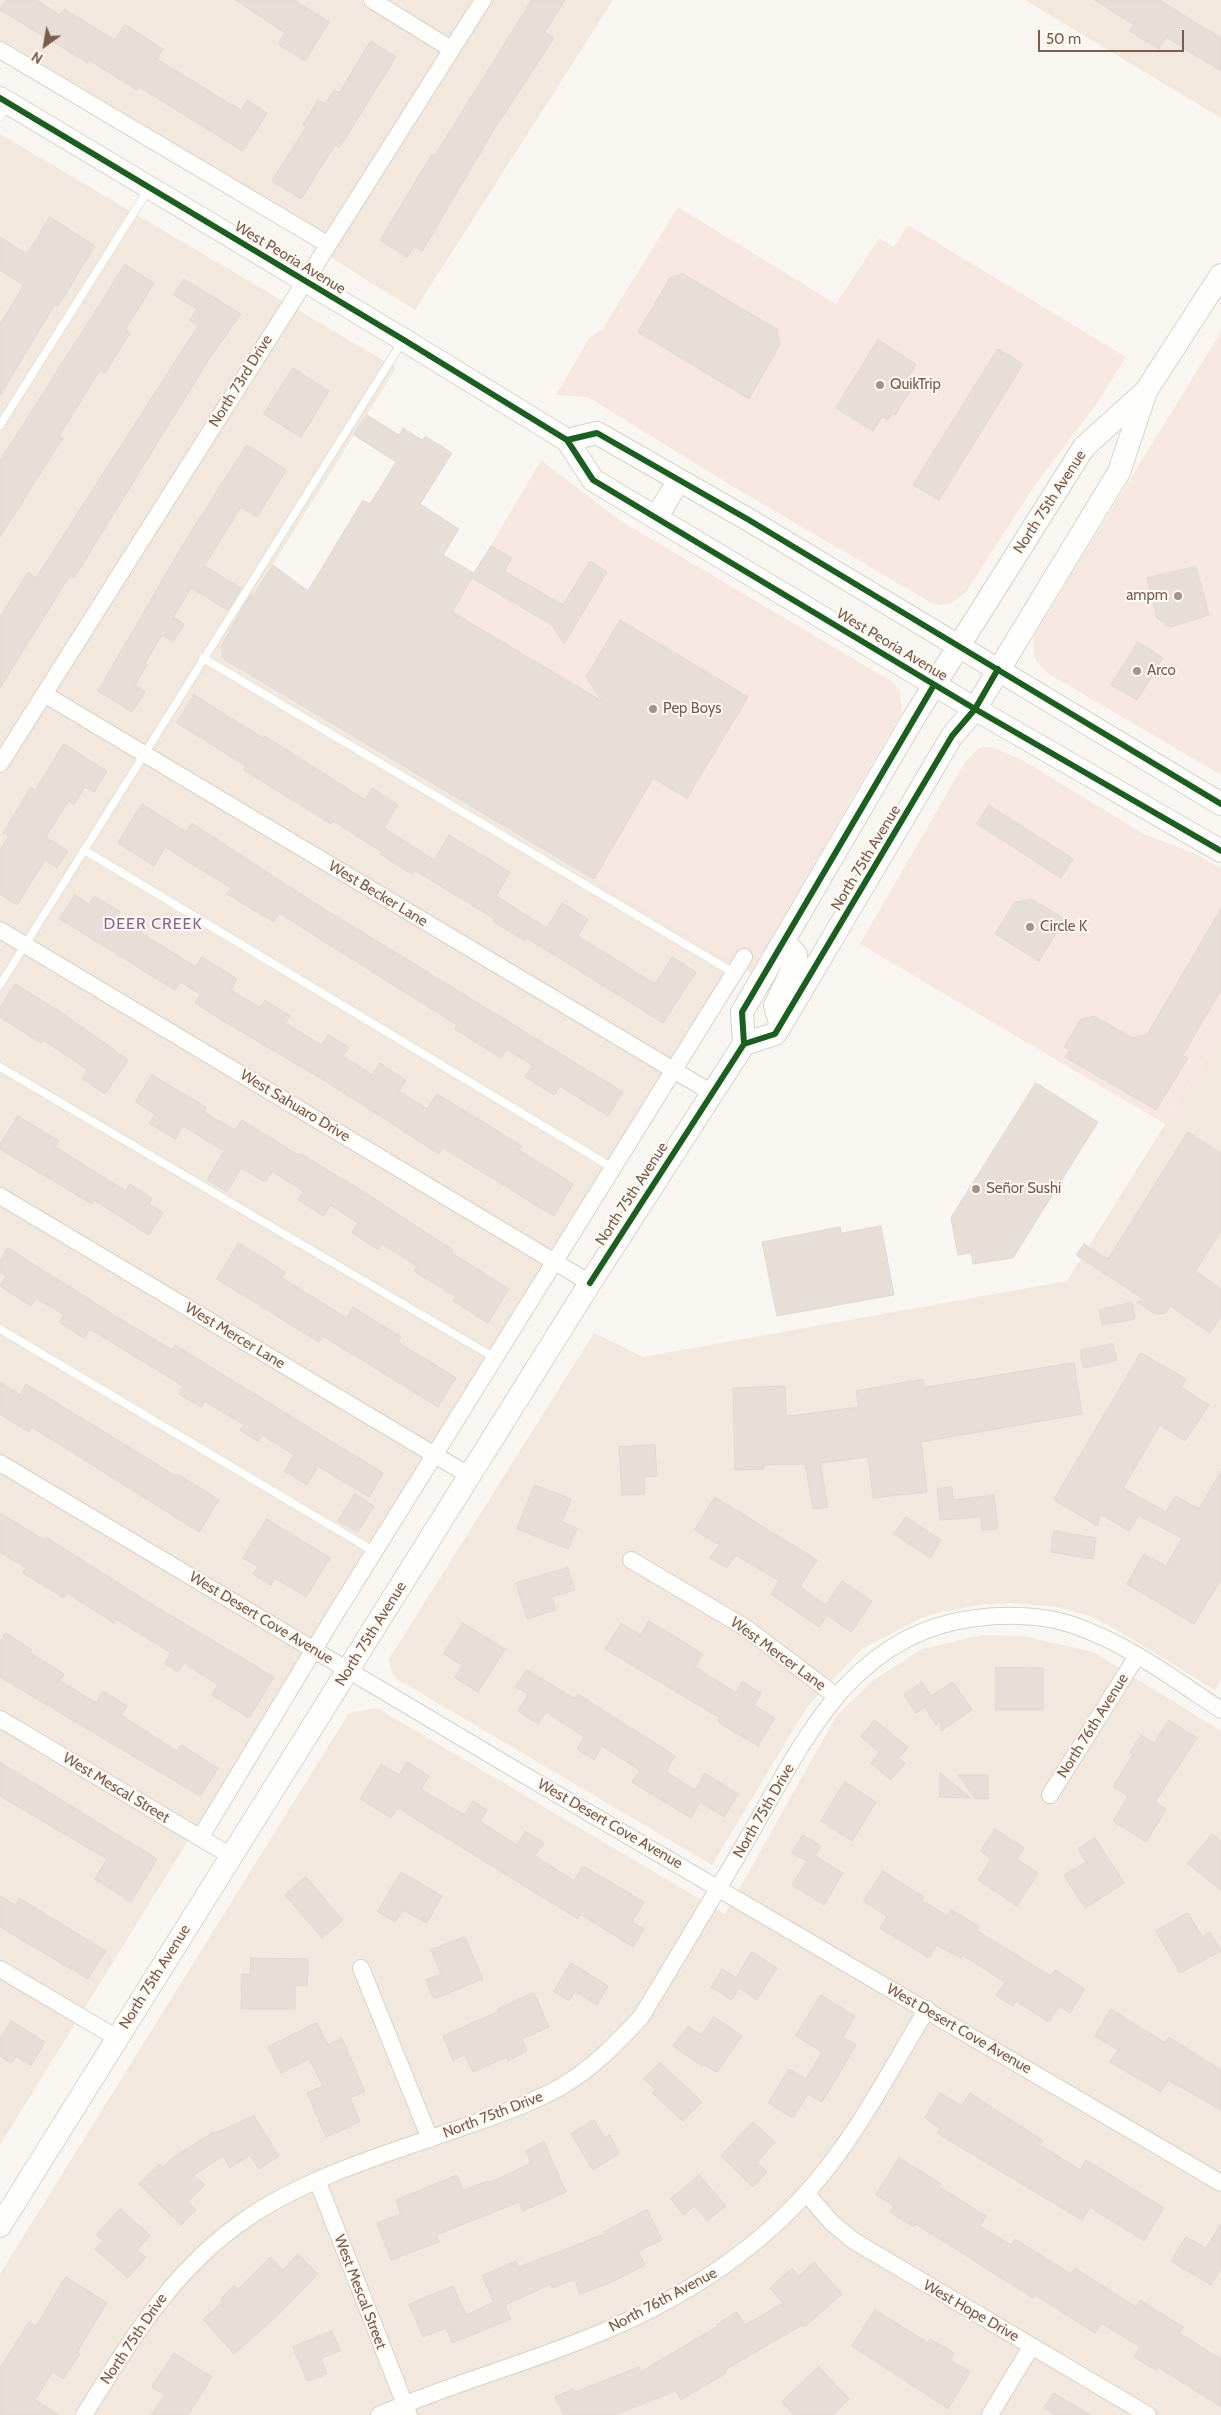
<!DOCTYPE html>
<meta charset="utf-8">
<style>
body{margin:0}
#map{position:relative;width:1221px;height:2415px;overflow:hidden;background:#f9f5f0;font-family:Cabin,sans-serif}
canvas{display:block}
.north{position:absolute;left:20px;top:20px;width:50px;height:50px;-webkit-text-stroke:4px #fffaf3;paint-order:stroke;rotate:212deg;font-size:14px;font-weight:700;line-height:20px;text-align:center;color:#7a5c4d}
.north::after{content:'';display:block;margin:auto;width:18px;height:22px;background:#7a5c4d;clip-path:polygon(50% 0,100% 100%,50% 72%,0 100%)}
.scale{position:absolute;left:1038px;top:30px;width:146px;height:22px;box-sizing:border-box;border:2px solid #7a5c4d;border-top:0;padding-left:6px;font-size:15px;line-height:18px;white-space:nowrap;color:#7a5c4d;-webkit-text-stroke:4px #fffaf3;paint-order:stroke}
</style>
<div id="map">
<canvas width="1221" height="2415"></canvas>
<div class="north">N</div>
<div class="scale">50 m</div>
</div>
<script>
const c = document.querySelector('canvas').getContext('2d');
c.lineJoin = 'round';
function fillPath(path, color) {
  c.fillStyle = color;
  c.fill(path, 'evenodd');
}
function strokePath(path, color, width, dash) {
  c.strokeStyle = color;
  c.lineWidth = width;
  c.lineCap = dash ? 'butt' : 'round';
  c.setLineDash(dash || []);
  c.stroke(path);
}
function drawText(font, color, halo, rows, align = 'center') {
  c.font = font + ' Cabin,sans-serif';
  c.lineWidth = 4;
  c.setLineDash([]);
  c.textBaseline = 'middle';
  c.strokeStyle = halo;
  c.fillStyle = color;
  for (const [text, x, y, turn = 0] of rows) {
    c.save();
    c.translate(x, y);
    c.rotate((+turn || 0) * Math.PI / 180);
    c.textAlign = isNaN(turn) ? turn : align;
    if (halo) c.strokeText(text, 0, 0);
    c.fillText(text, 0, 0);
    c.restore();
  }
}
const residential = new Path2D(`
 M0 0H613L415 310 0 51Z
 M1025 0H1221V118Z
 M0 134 396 368 221 647 224 659 732 960 0 2145Z
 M1221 1035V1680L1215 1690 1122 1633 1090 1616 1057 1607 1009 1603 987 1604 940 1612 921 1618 862 1649 807 1707 712 1865 397 1679 391 1670 389 1659 594 1333 643 1357 1067 1281Z
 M982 1635 1023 1636 1093 1652 1221 1731V2415H0V2274L349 1713 377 1708 725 1914 837 1715 874 1680 922 1649Z`);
const commercial = new Path2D(`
 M678 207 836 304 879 238 894 247 908 225 1126 357 1096 405 1035 485 966 592 951 603 940 605 930 602 727 483 588 397 556 395 590 337 602 330Z
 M1221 332V775L1049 674 1036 661 1033 648 1034 636 1039 627Z
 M541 460 619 520 889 680 896 685 900 692 902 712 751 973 594 879 653 778 559 722 567 680 452 612Z
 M992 747 1022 760 1144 834 1193 853 1221 868V1035L1165 1124 860 944 965 762 979 748Z`);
const building = new Path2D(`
 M6 0H37L60 15 64 9 115 40 125 25 163 49 157 59 222 99 241 110 247 100 267 113 243 151 139 87 137 90 89 60 88 63 0 10Z
 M236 0H294L329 22 305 61 278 44 285 33Z
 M532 0H565L545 32 554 38 495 128 422 251 414 246 407 257 380 240 432 154 434 156Z
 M1095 0H1159L1221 38V71L1166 37 1159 49 1130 31 1134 25Z
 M371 41 396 57 339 148 335 145 301 199 272 181 306 127 303 125 318 100 325 104 334 90 339 93Z
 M50 217 95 246 58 306 55 304 0 396V324L24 285 0 270V237L27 254Z
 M125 265 154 283 125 330 130 333 105 373 100 370 59 436 63 438 0 537V461Z
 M683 274 777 329 780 344 749 399 638 332 670 278Z
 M184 279 241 314 209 359 74 578 70 575 0 688V617L28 572 36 578 198 326 190 320 197 309 174 295Z
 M878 340 916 364 907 379 911 382 907 389 910 391 895 415 892 413 888 420 882 417 873 431 836 408Z
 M998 349 1023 364 939 500 913 485Z
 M293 368 329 391 301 437 264 414Z
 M367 415 399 435 403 428 422 440 425 436 452 453 420 504 459 529 443 555 474 573 491 546 512 558 504 571 563 605 590 561 607 572 564 644 552 625 472 578 452 612 602 701 586 677 620 620 748 697 687 798 653 778 594 879 224 659 221 647 251 594 253 596 273 565 308 591 363 500 370 504 396 462 354 435Z
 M247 445 286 470 257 517 241 507 204 566 241 588 228 610 191 588 173 617 184 624 173 642 162 635 145 663 147 665 135 685 145 692 132 712 98 691 184 543Z
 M1196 567 1209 615 1170 627 1157 618 1147 578Z
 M1138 642 1163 658 1137 700 1111 685Z
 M194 695 263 738 265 736 365 800 372 788 398 805 384 828 434 860 449 835 510 872 496 896 547 928 562 903 588 919 578 936 655 984 672 957 696 972 663 1023 527 938 525 941 493 921 495 919 449 891 414 870 412 874 380 854 382 852 333 821 331 824 244 770 246 766 177 723Z
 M64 744 107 771 94 792 85 787 74 804 68 801 46 837 68 851 57 868 45 860 17 905 0 894V850L9 836 3 833 31 787 35 790Z
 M142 804 186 832 192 823 305 897 623 1092 608 1116 560 1086 554 1095 525 1077 533 1066 507 1049 501 1058 455 1029 457 1025 279 913 274 922 227 894 231 888 165 847 154 866 118 843Z
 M989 805 1073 859 1061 878 977 824Z
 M75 895 89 904 94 896 120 912 117 918 196 967 202 957 237 979 231 990 260 1008 265 1000 290 1016 285 1023 322 1045 328 1035 349 1047 343 1056 372 1075 380 1063 406 1080 399 1091 427 1109 437 1094 522 1146 519 1150 573 1184 554 1216 443 1148 439 1154 327 1082 225 1022 195 1003 200 994 181 982 175 990 60 919Z
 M1031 899 1065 919 1039 961 995 934 1014 903Z
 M1221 909V990L1183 1055 1188 1058 1156 1110 1065 1057 1070 1050 1064 1047 1080 1020 1094 1016 1133 1038 1147 1034Z
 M15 984 61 1012 128 1060 105 1094 82 1078 88 1070 43 1040 41 1043 0 1017V1008Z
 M152 1075 206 1107 204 1112 235 1130 242 1120 298 1155 299 1153 356 1187 453 1250 452 1253 509 1289 488 1323 453 1301 456 1297 414 1271 417 1266 382 1244 378 1249 352 1233 358 1223 330 1205 324 1216 298 1200 303 1191 272 1171 265 1182 241 1168 227 1192 207 1180 224 1151 183 1126 175 1139 149 1123 155 1114 136 1102Z
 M1036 1083 1098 1122 1013 1258 973 1264 971 1253 958 1255 951 1218Z
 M18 1116 59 1141 55 1147 126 1191 130 1184 152 1198 149 1204 163 1213 149 1235 94 1200 92 1204 0 1149V1145Z
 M1188 1132 1221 1153V1231L1195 1271 1221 1289V1316L1210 1333 1170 1306 1166 1313 1156 1314 1137 1302 1145 1300 1076 1255 1084 1244 1108 1259Z
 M881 1226 894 1295 777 1316 762 1242 840 1227 841 1233Z
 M239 1243 285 1272 282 1278 347 1318 353 1307 401 1337 398 1342 456 1378 438 1407 323 1336 319 1342 217 1279Z
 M8 1248 122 1320 172 1350 175 1345 383 1473 369 1497 318 1466 307 1485 284 1471 294 1455 262 1435 258 1441 240 1430 244 1425 205 1401 201 1407 179 1394 183 1386 90 1329 84 1338 59 1322 64 1315 36 1298 31 1306 0 1286 6 1276 0 1272V1262Z
 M1132 1303 1135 1319 1102 1325 1099 1310Z
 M1113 1344 1117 1360 1084 1368 1080 1351Z
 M1141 1353 1186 1379 1181 1387 1209 1405 1185 1441 1160 1425 1123 1488 1166 1512 1175 1496 1199 1509 1221 1471V1579L1194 1624 1127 1584 1144 1554 1166 1566 1182 1538 1138 1515 1129 1531 1100 1514 1098 1526 1054 1500Z
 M1074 1363 1082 1414 921 1442 927 1492 873 1498 868 1457 820 1463 828 1507 813 1509 805 1464 764 1465V1469L735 1470 733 1388 785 1386 786 1415 790 1416 859 1407 856 1391 923 1379 924 1387Z
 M0 1382 20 1395 26 1384 176 1476 177 1474 219 1500 199 1532 32 1427 29 1432 0 1414Z
 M655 1445 657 1476 644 1477 645 1494 622 1495 619 1447Z
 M535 1485 571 1499 562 1522 577 1528 568 1549 517 1529Z
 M952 1487 953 1500 994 1495 998 1529 982 1530 981 1517 940 1520 937 1489Z
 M355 1494 374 1506 358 1532 338 1521Z
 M715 1497 817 1560 800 1587 826 1605 842 1581 872 1601 852 1632 827 1615 819 1627 771 1594 779 1581 736 1555 727 1568 710 1558 719 1545 695 1530Z
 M0 1513 44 1540 46 1537 140 1597 274 1677 249 1718 212 1695 218 1685 184 1663 178 1672 164 1663 171 1653 116 1619 114 1623 67 1593 64 1598 23 1573 26 1568 0 1552Z
 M906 1517 941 1540 930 1558 894 1534Z
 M267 1519 330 1558 306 1597 275 1578 271 1585 253 1574 258 1567 243 1558Z
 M1054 1531 1096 1538 1093 1559 1051 1552Z
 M568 1568 575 1590 552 1597 556 1610 527 1619 516 1583Z
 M649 1621 703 1654 695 1667 736 1693 742 1682 761 1693 754 1705 775 1718 758 1746 718 1722 720 1718 605 1649 621 1623 640 1635Z
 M463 1623 505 1649 478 1692 455 1678 462 1665 444 1654Z
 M6 1633 32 1650 30 1653 64 1674 60 1681 96 1703 103 1691 127 1706 121 1715 177 1751 181 1745 218 1768 200 1796 0 1677V1643Z
 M996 1667 1043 1668V1710H996Z
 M527 1670 575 1699 578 1694 675 1756 666 1771 695 1790 705 1773 738 1794 724 1817 700 1802 691 1818 632 1782 640 1770 602 1746 594 1760 577 1749 584 1737 546 1712 538 1724 518 1711 528 1694 516 1687Z
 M922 1682 931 1696 953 1682 972 1710 941 1731V1720L936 1725 925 1707 916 1713 904 1695Z
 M875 1720 908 1747 899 1758 905 1763 891 1780 871 1763 879 1752 861 1737Z
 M1169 1720 1197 1738 1155 1802 1166 1809 1146 1842 1113 1821 1128 1796 1113 1787 1133 1754 1130 1752 1141 1735 1154 1743Z
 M0 1762 157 1859 131 1902 95 1879 107 1859 0 1796Z
 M407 1762 429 1776 421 1789 464 1815 473 1801 487 1810 480 1822 517 1845 525 1831 544 1843 535 1856 574 1881 583 1866 644 1902 632 1922 644 1929 633 1947 580 1914 578 1919 406 1813 397 1808 391 1818 360 1799 381 1764 399 1775Z
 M940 1773 971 1798 940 1797Z
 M959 1775H988V1799L975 1798Z
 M845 1782 876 1802 852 1841 821 1821Z
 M995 1829 1024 1848 1017 1859 1038 1873 1017 1906 978 1880 991 1859 981 1851Z
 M1212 1834 1221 1841V1890L1188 1864Z
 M803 1835 821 1846 815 1856 843 1873 824 1905 792 1885 807 1861 792 1853Z
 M1095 1838 1124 1883 1085 1908 1064 1875 1086 1862 1078 1849Z
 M883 1871 924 1897 922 1901 948 1916 951 1910 979 1926 976 1930 1051 1976 1055 1970 1085 1989 1070 2013 1059 2006 1049 2022 1016 2001 1013 2006 996 1996 1005 1982 962 1955 960 1958 937 1945 929 1958 880 1928 887 1916 864 1901Z
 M401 1872 442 1896 427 1923 403 1910 395 1922 378 1912Z
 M306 1877 343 1920 322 1938 285 1895Z
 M0 1896 15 1905 19 1898 106 1951 88 1979 0 1927Z
 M1188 1913 1202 1937 1210 1932 1221 1951 1180 1973 1156 1931Z
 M465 1937 483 1979 434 1999 426 1980 441 1974 431 1950Z
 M752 1952 777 1968 757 2000 739 1988 732 2000 711 1987 722 1969 736 1977Z
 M251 1958 308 1959 307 1986H295V2009H241L242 1974 250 1975Z
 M571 1963 608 1986 597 2005 575 1991 569 2001 554 1992Z
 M534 1993 549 2027 522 2039 527 2051 508 2061 507 2057 473 2072 465 2055 453 2060 443 2036 499 2011 498 2009Z
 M821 1995 855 2016 843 2037 856 2045 822 2102 808 2094 793 2118 768 2103 789 2069 806 2079 822 2052 796 2036Z
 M1111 2009 1165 2043 1169 2037 1221 2070V2110L1168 2080 1161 2092 1110 2062 1118 2050 1095 2036Z
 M714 2017 742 2036 717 2072 703 2064 702 2066 673 2046 688 2026 701 2035Z
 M11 2021 45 2042 31 2065 16 2056 11 2063 0 2056V2039Z
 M317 2023 328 2045 342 2038 365 2092 350 2098 360 2122 326 2137 307 2093 323 2086 309 2059 281 2073 268 2047Z
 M660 2063 702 2102 683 2121 652 2093 656 2090 644 2079Z
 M940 2093 962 2106 970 2093 1043 2141 1040 2145 1080 2170 1086 2160 1164 2208 1144 2241 1090 2207 1082 2220 937 2133 940 2128 925 2118Z
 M254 2116 279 2156 259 2169 250 2155 230 2168 223 2156 194 2175 205 2185 188 2202 196 2210 181 2225 139 2184 159 2164 163 2168 172 2158 214 2132 215 2133Z
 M594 2120 605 2138 610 2135 619 2154 593 2170 571 2134Z
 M753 2122 775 2142 757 2162 767 2172 753 2187 721 2156Z
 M544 2142 566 2192 523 2211 519 2202 436 2235 439 2242 391 2260 377 2223 401 2214 396 2200 457 2175 463 2190 488 2181 489 2183 531 2163 526 2151Z
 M899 2158 941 2184 939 2187 986 2216 980 2226 1011 2245 1015 2239 1071 2274 1075 2268 1136 2307 1140 2300 1183 2327 1179 2333 1221 2359V2407L1158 2367 1156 2370 1134 2357 1140 2347 1101 2323 1095 2333 1035 2295 1033 2298 916 2224 914 2227 890 2212 894 2206 876 2195Z
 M699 2175 726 2206 707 2221 694 2206 684 2215 671 2199Z
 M120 2209 150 2235 137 2250 146 2257 128 2278 95 2249 103 2240 97 2235Z
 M647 2210 662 2240 638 2251 645 2265 614 2281 580 2294 575 2279 552 2288 551 2284 505 2305 511 2319 452 2343 446 2328 423 2337 409 2304 453 2286 466 2315 494 2302 482 2276 516 2261 519 2267 605 2234 604 2232Z
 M1221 2224V2269L1211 2285 1171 2261 1186 2237 1206 2248Z
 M298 2254 318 2274 281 2312 234 2354 203 2319 222 2303 220 2300 234 2285 238 2289 270 2257 283 2270Z
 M814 2262 842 2294 804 2327 802 2325 725 2370 726 2373 681 2400 676 2391 614 2415H564L555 2397 573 2389 575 2392 639 2367 641 2372 718 2326 717 2324 737 2312 745 2325 783 2303 770 2288 792 2268 799 2276Z
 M66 2277 107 2303 77 2352 80 2354 63 2379 52 2372 35 2400 59 2415H0V2368L29 2322 36 2326Z
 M875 2310 928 2343 930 2339 954 2353 950 2360 970 2372 948 2409 852 2346Z
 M332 2331 340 2351 321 2358 327 2374 307 2381 293 2347Z
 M174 2353 212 2377 188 2415H151L164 2395 152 2387Z
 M819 2367 849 2399 832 2415H794L782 2402Z
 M1054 2393 1091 2415H1056L1044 2408Z`);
const lane = new Path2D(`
 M0 117 8 104
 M0 425 148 190
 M203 658 734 973
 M84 850 613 1168
 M0 985 402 342
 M0 1067 495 1358
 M0 1329 375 1552`);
const street = new Path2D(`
 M372 0 451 49
 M0 50 327 244
 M44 694 712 1093
 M0 764 483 0
 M0 930 590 1283
 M0 1196 470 1476
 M0 1463 526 1776 1221 2183
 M631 1560 746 1628 836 1696
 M0 1719 231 1856
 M1050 1795 1137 1656
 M200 1838 333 1618 744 957
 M361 1968 430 2139
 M0 1969 117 2038
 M317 2180 409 2415
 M806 2193 832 2223 854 2241 1148 2415
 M84 2415C131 2340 172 2270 246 2219 309 2175 399 2150 472 2124 502 2113 533 2103 562 2086 593 2068 617 2043 641 2017 676 1959 711 1901 745 1843 802 1745 849 1633 976 1618 1007 1614 1044 1615 1073 1625 1126 1643 1174 1679 1221 1710
 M379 2415C454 2382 534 2362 609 2329 695 2292 771 2241 828 2167 866 2118 895 2062 927 2009
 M990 2415 1031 2347`);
const secondary = new Path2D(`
 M0 98 404 340 567 440 593 480 975 709 1221 851
 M567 440 597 433 749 520 1221 804
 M656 518 679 480
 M779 1019 775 1006 796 962V955L785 942
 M744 1044 775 1034 781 1025 952 736 975 709 1119 472 1146 391 1221 275
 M0 2226 590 1283 744 1044 742 1012 913 719 1084 447 1146 391`);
const cycleway = new Path2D(`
 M0 98 404 340 567 440 593 480 975 709 1221 851
 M567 440 597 433 749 520 1221 804
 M744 1044 775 1034 952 736 975 709 998 669
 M590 1283 744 1044 742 1012 934 685`);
const markers = [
 [880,385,5,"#a69286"],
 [1178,596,5,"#a69286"],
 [1137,671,5,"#a69286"],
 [653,709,5,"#a69286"],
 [1030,927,5,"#a69286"],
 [976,1189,5,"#a69286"]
];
const streetNames = [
 ["West Peoria Avenue",290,258,31],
 ["North 73rd Drive",241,381,-58],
 ["North 75th Avenue",1050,502,-57],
 ["West Peoria Avenue",892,645,31],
 ["North 75th Avenue",866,858,-59],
 ["West Becker Lane",378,894,31],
 ["West Sahuaro Drive",295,1106,31],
 ["North 75th Avenue",632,1194,-57],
 ["West Mercer Lane",235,1336,31],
 ["West Desert Cove Avenue",261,1618,31],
 ["North 75th Avenue",371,1634,-58],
 ["West Mercer Lane",778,1654,36],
 ["North 76th Avenue",1093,1726,-58],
 ["West Mescal Street",116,1788,31],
 ["North 75th Drive",764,1811,-60],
 ["West Desert Cove Avenue",610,1824,30],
 ["North 75th Avenue",155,1977,-58],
 ["West Desert Cove Avenue",959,2029,30],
 ["North 75th Drive",493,2115,-21],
 ["West Mescal Street",360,2292,69],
 ["North 76th Avenue",663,2300,-28],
 ["West Hope Drive",971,2311,30],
 ["North 75th Drive",134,2339,-56]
];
const poiNames = [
 ["QuikTrip",890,385],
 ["ampm",1168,596,"right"],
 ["Arco",1147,671],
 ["Pep Boys",663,709],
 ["Circle K",1040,927],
 ["Señor Sushi",986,1189]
];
const neighbourhoodNames = [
 ["DEER CREEK",153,924]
];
fillPath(residential, '#f2e8de');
fillPath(commercial, '#f6e8e1');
fillPath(building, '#e6ded7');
strokePath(building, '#e2d8d2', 1);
strokePath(lane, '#d7d1cb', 9);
strokePath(street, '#d7d1cb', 18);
strokePath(secondary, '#d9d2cb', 24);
strokePath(lane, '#fefefd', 8);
strokePath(street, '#fefefd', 16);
strokePath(secondary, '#fefefd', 22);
strokePath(cycleway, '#1b5e20', 6);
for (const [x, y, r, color] of markers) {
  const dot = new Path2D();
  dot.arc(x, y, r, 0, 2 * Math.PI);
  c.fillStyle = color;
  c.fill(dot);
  strokePath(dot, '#fffaf3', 2);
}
drawText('15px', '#7a5c4d', '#fffaf3', streetNames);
drawText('15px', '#7a5c4d', '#fffaf3', poiNames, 'left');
c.letterSpacing = '1px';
drawText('16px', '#846695', '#fffaf3', neighbourhoodNames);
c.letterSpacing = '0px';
</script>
